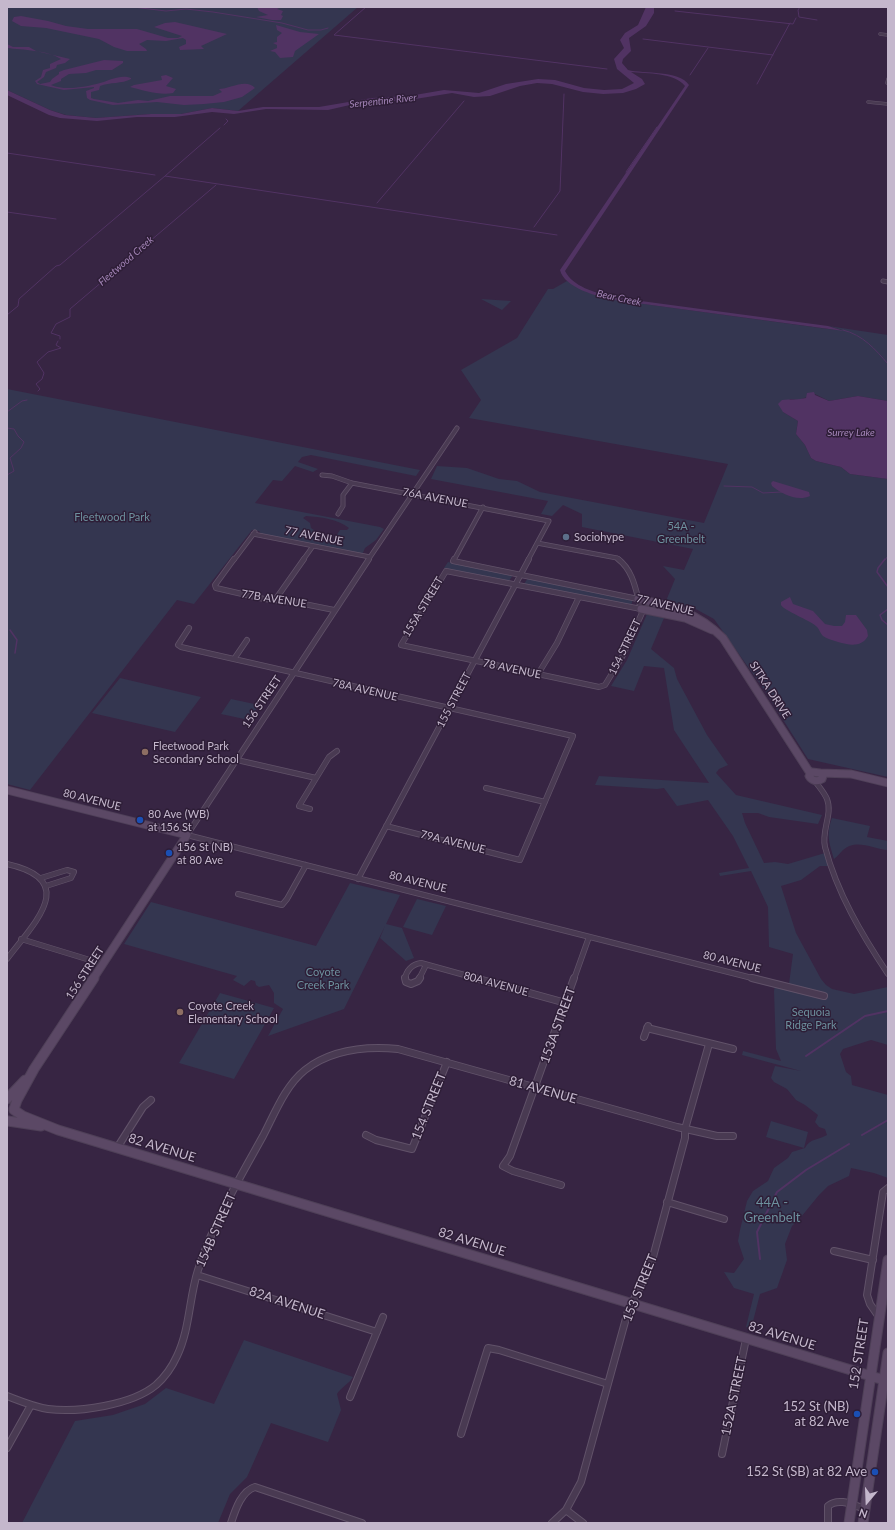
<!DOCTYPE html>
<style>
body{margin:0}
#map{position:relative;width:895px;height:1530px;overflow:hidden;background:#372543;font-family:Lato,sans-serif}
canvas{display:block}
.frame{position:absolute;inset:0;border:8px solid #c4b7cc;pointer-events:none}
.north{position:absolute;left:847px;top:1482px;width:40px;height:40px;-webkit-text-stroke:3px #2e1e37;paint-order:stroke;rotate:199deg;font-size:11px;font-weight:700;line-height:16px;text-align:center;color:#c4b7cc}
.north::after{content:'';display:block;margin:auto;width:14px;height:18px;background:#c4b7cc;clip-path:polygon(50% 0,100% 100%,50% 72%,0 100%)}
</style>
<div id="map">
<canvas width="895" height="1530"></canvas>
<div class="frame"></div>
<div class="north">N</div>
</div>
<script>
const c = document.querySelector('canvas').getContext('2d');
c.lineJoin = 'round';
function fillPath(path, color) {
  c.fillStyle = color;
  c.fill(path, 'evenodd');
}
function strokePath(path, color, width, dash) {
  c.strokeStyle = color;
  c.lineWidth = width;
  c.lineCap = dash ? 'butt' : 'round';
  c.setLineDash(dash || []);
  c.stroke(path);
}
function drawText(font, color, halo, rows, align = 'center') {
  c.font = font + ' Lato,sans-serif';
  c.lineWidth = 3;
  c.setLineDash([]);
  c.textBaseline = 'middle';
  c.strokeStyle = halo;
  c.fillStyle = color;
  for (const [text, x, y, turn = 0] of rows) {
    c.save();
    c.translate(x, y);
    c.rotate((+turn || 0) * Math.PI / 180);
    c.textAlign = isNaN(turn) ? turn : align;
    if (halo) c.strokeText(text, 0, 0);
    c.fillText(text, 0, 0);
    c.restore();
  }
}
const green = new Path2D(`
 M7 7H358L238 111 212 108 181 114H151L96 118 66 115 50 110 7 90Z
 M567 281 599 297 615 300 828 329 842 330 828 326 888 335V401L858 396 829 401 815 394 799 400 790 399 783 412 798 421 796 434 805 445 811 458 816 461 841 467 850 474 888 479V777L808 759 763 688 714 619 692 607 666 601 675 579 663 566 684 570 693 549 582 527V514L563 505 552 516 541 514 548 501 431 479 437 466 467 468 499 479 517 481 540 492 704 523 728 464 469 418 481 400 461 370 517 338 548 289H553Z
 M481 299 511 301 502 310Z
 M7 389 420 470 416 476 311 455 302 457 298 462 318 469 313 472 295 466 282 481 273 480 255 503 380 527 384 529 376 540 365 548 362 555 262 535 259 531 252 530 194 604 177 600 30 790 7 784ZM306 516C320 517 338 519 349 528L347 530H340L332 542 318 541 320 534 311 528 310 523 303 518Z
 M448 562 513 575 509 581 444 568Z
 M528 578 633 599 631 606 524 584Z
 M647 614 664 618 651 649 674 668 677 679 707 735 728 765 719 769 716 773 736 795 822 815 818 824 769 817 758 813H742L745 823 764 863 775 862 788 864 825 853 829 866H820L801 880 781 886 796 933 821 979 826 985 832 989 854 994 888 987V1045L871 1040 843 1049 840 1054 846 1072 851 1076 852 1085 888 1095V1178L874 1173 851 1168 849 1176 828 1186 819 1195 801 1217 792 1226 785 1244 787 1260 777 1288 760 1294 751 1329 746 1327 754 1294 734 1288 724 1272 734 1273 744 1259 738 1241 740 1230 747 1201 753 1191 768 1181 774 1168 788 1158 792 1152 805 1148C810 1138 819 1140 827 1135L825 1129 819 1127 815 1122 818 1115 805 1105 796 1100 787 1089 774 1082 771 1078 775 1066 801 1071 742 1055 743 1051 781 1061 776 1049 774 991 776 981 789 984 793 954 769 947 768 907 751 871 720 876 719 873 749 868 733 836 708 800 677 806 664 788 657 789 595 785 599 776 709 783 674 730 664 668 644 666 634 691 611 686 627 660Z
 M120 678 201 697 175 732 92 713Z
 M231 699 259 705 249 720 221 714Z
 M832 818 870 826 867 837 888 841V850C873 849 856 838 843 850 840 853 838 856 834 859 829 842 826 835 832 818Z
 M350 883 400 895 386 924 402 928 414 958 406 961 380 938 385 926 344 1009 268 1036 283 1009 274 1003V993L269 985 259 987 256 985 255 981 251 980 244 986 233 980 237 976 124 944 151 902 316 946Z
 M417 899 446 906 432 935 403 927Z
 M220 993 274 1008 234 1079 179 1063Z
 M771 1121 808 1132 804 1148 766 1137Z
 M244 1340 353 1377C349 1384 341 1387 337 1394L341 1410 328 1442 271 1423 247 1477 230 1494 218 1523H22L75 1421 113 1415 145 1404 166 1388 214 1404Z`);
const water = new Path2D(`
 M257 7H281L277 9 283 11 281 15 283 16 281 20H272L256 17 268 15 259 11Z
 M646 7H654V13L646 26 629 38 631 51 623 59 622 63 628 70C644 74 680 70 689 85L565 271C573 287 595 292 611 297L828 326 844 331 614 300C599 297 564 288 560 270L685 86C674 72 647 74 631 72L642 79 645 84 636 89 623 93 603 94 583 92 552 84 537 83 520 86 490 96 474 97 452 93 403 101 363 102 328 110 266 109 234 114 212 112 175 117H137L97 121 60 118 49 115 7 95V90L50 110 65 115 96 118 151 114H181L212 108 238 111 263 107H319L372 98 409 96 444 90 479 93 506 84 538 79 555 80 584 88 604 90 622 89 634 83 617 69 614 59 624 48 620 40 625 33 638 25Z
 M21 16 48 21 66 26 88 29H137L168 38H178L182 36 154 27 165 23 175 22 227 34 201 46 204 49 180 50 179 47 186 44V40L183 38 166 41 147 40 139 44 146 49 147 51H127L114 47 99 39 46 28 21 26 12 21 14 17Z
 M276 25 300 32 319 34 295 51 293 57 280 58 275 52 270 51 277 48V45L273 43 277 42V37L282 33 277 30Z
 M7 44 13 47H29L36 51 70 59 65 63 57 65 56 68 46 72 44 77 37 82 40 84 50 82 52 79 59 74V72L64 70 104 60 123 61V63L112 70H96L86 73 69 74 61 79V81L51 85C65 91 86 87 100 83 110 80 121 74 131 78V79C122 84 110 82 100 86L99 90 91 92V98L94 99 118 103 138 100 148 101 170 96H213L222 92 219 89C230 89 246 78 255 88L242 97 224 102 204 104 184 105 157 102 113 105 90 100 87 98 86 91 94 88V87L64 90 37 84 35 81 41 77 43 70 50 68V64L61 59C47 50 23 50 7 48Z
 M166 75 173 78 166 86 176 89 173 93C160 96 142 90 130 87L134 85 162 80 161 76Z
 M814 392 815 395 829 401 858 396 888 401 887 440 888 479 850 474 841 467 816 461 811 458 805 445 796 434 798 421 783 412 778 404 782 400C790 399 798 400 806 398L807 393Z
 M773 481 809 492 810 496C797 502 782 494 772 486L771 483Z
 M790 597 793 604 813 611 825 624 834 626H842L845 622 846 615H856L867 630 868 636C861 648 849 645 838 642 833 640 827 639 823 636 820 633 819 628 816 626 809 620 785 611 781 605V602Z`);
const streamFar2 = new Path2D(`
 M133 7 166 11 186 9 213 12 282 23 308 30H321L328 28
 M366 7 334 35 607 69
 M800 7 798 10 799 17 817 20
 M675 11 793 24 796 18
 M643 39 773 55
 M690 75 708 48
 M757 84 790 23
 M224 125 228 121 226 119
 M220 128 165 176 557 235
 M7 153 155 175
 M626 172 657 127
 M377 203 464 101
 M7 212 56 219
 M534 227 560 191 564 94
 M7 315 18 306 19 299 56 266 60 265 165 176
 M843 330C863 335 875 349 888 364
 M60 339V336L51 333 56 324 70 317V309L216 185
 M38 391 40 389 36 384 42 379 44 373 37 362 48 352 61 348 56 345 58 341
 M7 412 22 401 27 400
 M7 428 14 429 18 436 24 442 21 448 10 458 14 471 7 475
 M724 486 752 487 763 493 782 492
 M885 560 888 556`);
const streamFar1 = new Path2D(`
 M885 559 878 568 877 572 888 587
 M888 609 880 615 882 620 888 625
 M10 630 17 640 15 653`);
const stream = new Path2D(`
 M806 1056 865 1016 888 1011
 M862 1135 888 1120
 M760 1259 757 1232 777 1192 806 1170 849 1144`);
const streetFar3 = new Path2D(`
 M880 34 888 35
 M887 83 888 79
 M868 102 888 104`);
const streetFar2 = new Path2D(`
 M883 281 888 282
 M322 475 332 476 352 483 549 521 528 560
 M338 514 343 506V495L352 483
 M253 534 370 557
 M537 543 617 558 620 560
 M234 560 255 532
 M303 560 313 546
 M368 560 457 428
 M454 560 483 507`);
const streetFar1 = new Path2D(`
 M234 559 215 585 216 588 264 599 294 602 334 610
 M369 559 187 835 756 979
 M454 559 453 561 638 599
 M618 559C634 571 636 592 641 609
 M446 571 641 609 642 613 622 657 605 685 599 687 401 645Z
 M275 600 304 559
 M189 628 178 645 181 647 573 736 520 860 386 826
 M234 659 247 640
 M538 674 557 643 579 597
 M237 760 316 778
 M815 781C819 787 824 792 827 799 833 814 821 831 825 847 837 893 862 935 888 974
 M486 788 545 802
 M310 809 299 806 329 757 337 751
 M7 864C80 880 35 922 7 959
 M41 878 67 870 74 872 71 878 46 886
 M358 879 529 559
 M238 894 282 905 287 899 306 865
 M21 939 103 964
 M405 979C406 971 412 964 421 963L479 979
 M419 979 426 965
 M574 979 589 937`);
const street = new Path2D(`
 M405 978 406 982 411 984 418 981 420 978
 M475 978 566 1003
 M752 978 824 996
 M647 1028 733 1049
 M644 1037 648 1026
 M366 1135 376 1140 412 1149 447 1062
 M117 1148 143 1107 151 1100
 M561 1185 513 1171 503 1166 510 1156 574 978
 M667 1202 724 1219
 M834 1251 873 1260
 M197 1275 377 1332
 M879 1317 870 1304 867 1295 883 1192 888 1188
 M7 1396C20 1401 34 1407 48 1409 78 1413 132 1405 156 1385 165 1377 172 1367 177 1356 190 1329 189 1298 198 1270 213 1223 239 1179 263 1136 275 1113 285 1086 305 1070 332 1049 365 1046 398 1049L677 1127 717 1136H733
 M350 1397 383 1317
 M461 1434 488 1348 499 1350 608 1384
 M7 1448 31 1405
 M722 1454 746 1339
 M566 1510 583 1523
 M231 1523C235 1511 241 1491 255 1487L362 1523
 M552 1523 566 1510 581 1482 628 1311 649 1269 653 1257 685 1138V1129L709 1044
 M828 1523V1506C839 1497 853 1505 865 1509`);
const secondaryFar1 = new Path2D(`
 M638 599C673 606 697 612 723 638L810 773
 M641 609 685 618 712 630
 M812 772 820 773 823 776 822 779C817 782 812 781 809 776Z
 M820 773 851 774 888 783
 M7 790 187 835 93 979`);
const secondary = new Path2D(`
 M7 1099 25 1080
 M14 1109 17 1100 34 1069 94 978
 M14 1110 23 1116 58 1130 884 1380
 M8 1121 41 1126
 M849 1523 888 1260
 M863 1523 888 1353`);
const markers = [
 [566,537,4,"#5c6f8a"],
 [145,752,4,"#8d6e63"],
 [140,820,4,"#1a4fb4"],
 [169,853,4,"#1a4fb4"],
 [180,1012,4,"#8d6e63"],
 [857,1414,4,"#1a4fb4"],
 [875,1472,4,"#1a4fb4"]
];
const farWaternames = [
 ["Serpentine River",383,101,-6],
 ["Fleetwood Creek",126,261,-41],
 ["Bear Creek",619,298,12],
 ["Surrey Lake",851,433]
];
const streetNames = [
 ["76A AVENUE",435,498,11],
 ["77 AVENUE",314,536,11],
 ["77B AVENUE",274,599,9],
 ["77 AVENUE",665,605,13],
 ["155A STREET",423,607,-59],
 ["154 STREET",625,647,-64],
 ["78 AVENUE",512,669,12],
 ["78A AVENUE",365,690,13],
 ["SITKA DRIVE",770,690,57],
 ["155 STREET",454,700,-62],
 ["156 STREET",262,702,-56],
 ["80 AVENUE",92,800,14],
 ["79A AVENUE",453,842,14],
 ["80 AVENUE",418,882,14],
 ["80 AVENUE",732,962,14],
 ["156 STREET",85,973,-57],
 ["80A AVENUE",496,984,15]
];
const parkNames = [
 ["Fleetwood Park",112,517],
 ["54A -",681,526],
 ["Greenbelt",681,539],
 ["Coyote",323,972],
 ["Creek Park",323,985],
 ["Sequoia",811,1012],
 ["Ridge Park",811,1025]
];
const poiNames = [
 ["Sociohype",574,537],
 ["Fleetwood Park",153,746],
 ["Secondary School",153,759],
 ["80 Ave (WB)",148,814],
 ["at 156 St",148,827],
 ["156 St (NB)",177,847],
 ["at 80 Ave",177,860],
 ["Coyote Creek",188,1006],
 ["Elementary School",188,1019]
];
const nearStreetnames = [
 ["153A STREET",558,1025,-70],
 ["81 AVENUE",543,1090,16],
 ["154 STREET",429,1106,-68],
 ["82 AVENUE",162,1148,17],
 ["154B STREET",216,1230,-66],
 ["82 AVENUE",472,1242,17],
 ["153 STREET",640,1288,-68],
 ["82A AVENUE",287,1303,18],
 ["82 AVENUE",782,1336,17],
 ["152 STREET",859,1354,-81],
 ["152A STREET",734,1396,-78]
];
const nearParknames = [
 ["44A -",772,1203],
 ["Greenbelt",772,1218]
];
const nearPoinames = [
 ["152 St (NB)",849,1407],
 ["at 82 Ave",849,1422],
 ["152 St (SB) at 82 Ave",867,1472]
];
fillPath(green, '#343650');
fillPath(water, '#513363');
strokePath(streamFar2, '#513363', 1);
strokePath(streamFar1, '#513363', 1.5);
strokePath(stream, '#513363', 2);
strokePath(streetFar3, '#615269', 3.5);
strokePath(streetFar2, '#615269', 5);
strokePath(streetFar1, '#615269', 6);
strokePath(street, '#615269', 8);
strokePath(secondaryFar1, '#4f4058', 9);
strokePath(secondary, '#4f4058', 11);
strokePath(streetFar3, '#493a52', 2.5);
strokePath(streetFar2, '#493a52', 3.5);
strokePath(streetFar1, '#493a52', 4.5);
strokePath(street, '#493a52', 6);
strokePath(secondaryFar1, '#5b4865', 7);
strokePath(secondary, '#5b4865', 9);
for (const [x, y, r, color] of markers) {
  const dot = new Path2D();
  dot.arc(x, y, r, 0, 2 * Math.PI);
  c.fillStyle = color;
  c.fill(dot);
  strokePath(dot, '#2e1e37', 1.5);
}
drawText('italic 10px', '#a485b8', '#2e1e37', farWaternames);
drawText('11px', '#c4b7cc', '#2e1e37', streetNames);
drawText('11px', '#6d919e', '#2e1e37', parkNames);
drawText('11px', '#c4b7cc', '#2e1e37', poiNames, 'left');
drawText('13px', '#c4b7cc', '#2e1e37', nearStreetnames);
drawText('13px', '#6d919e', '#2e1e37', nearParknames);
drawText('13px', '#c4b7cc', '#2e1e37', nearPoinames, 'right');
</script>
